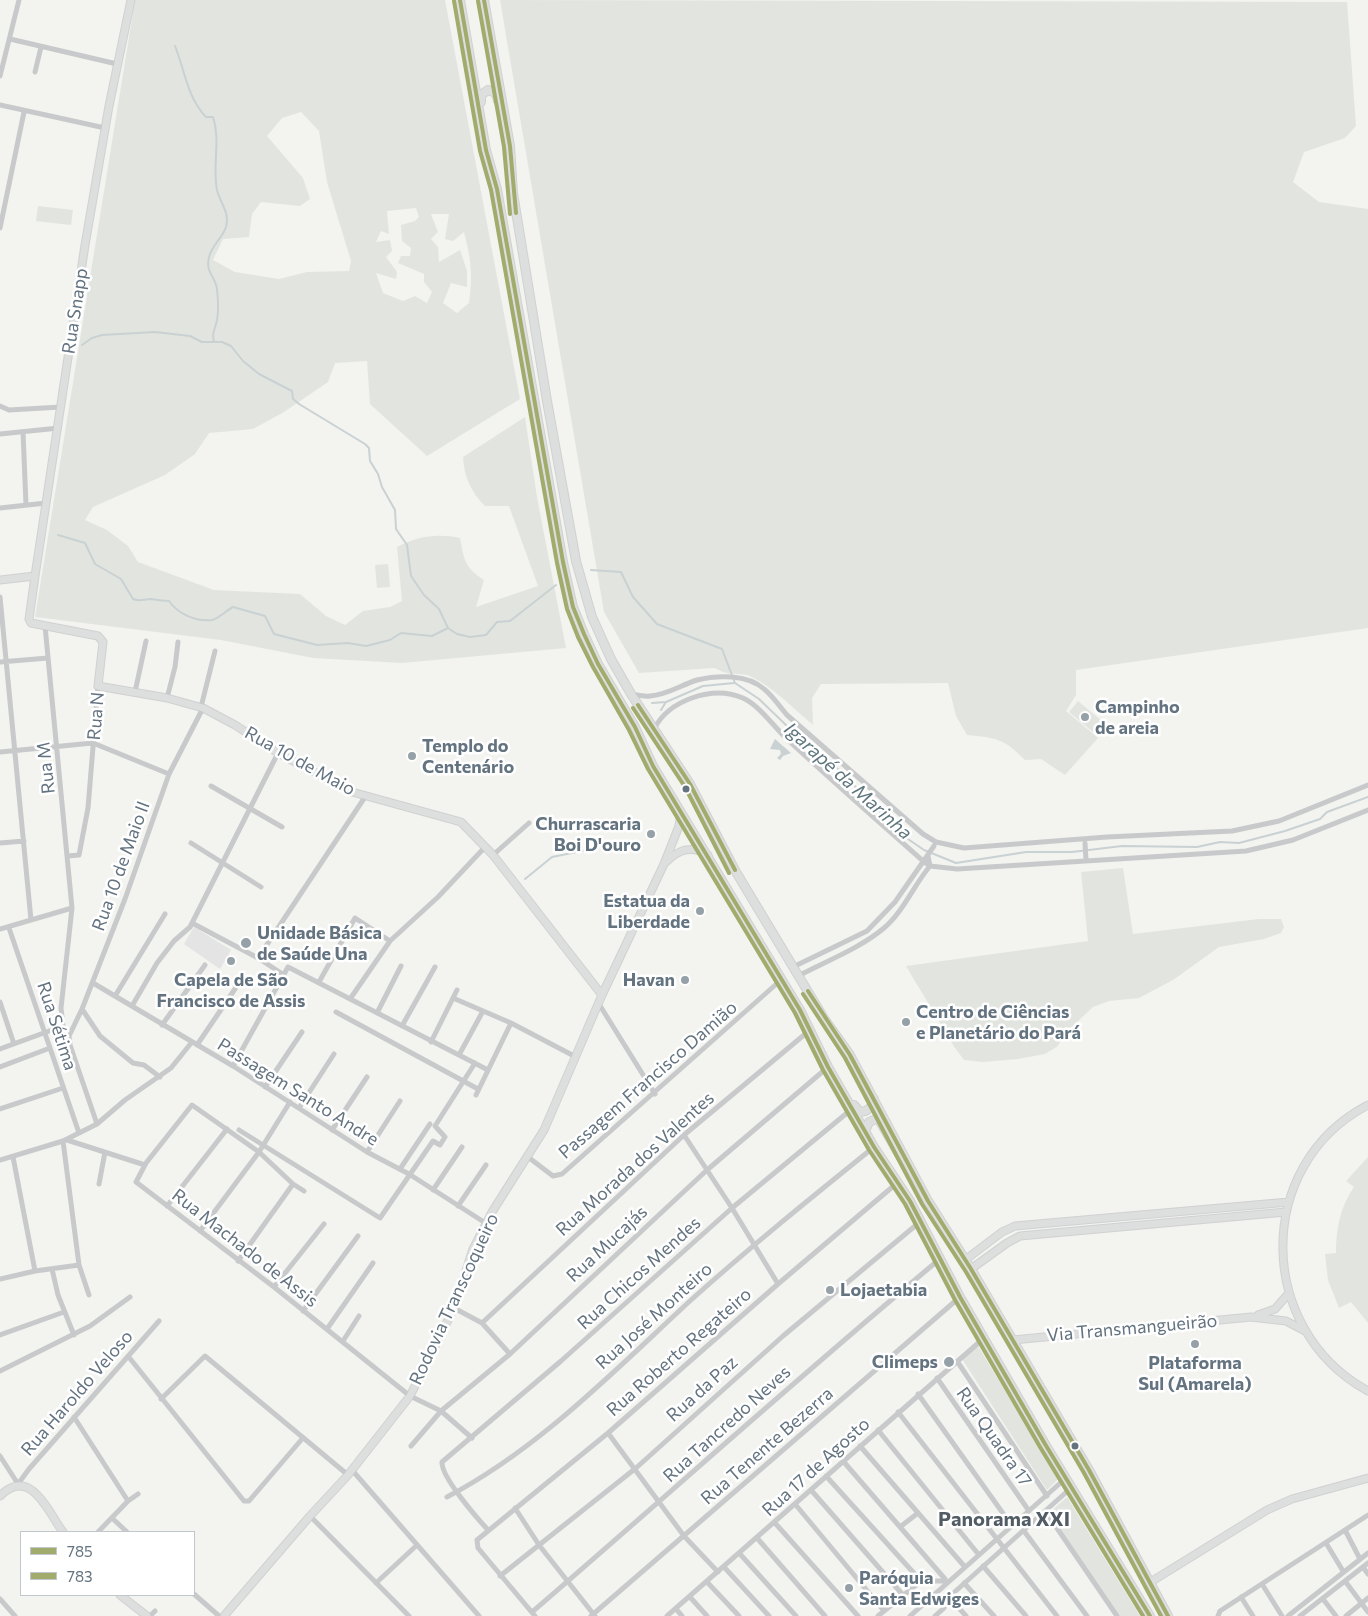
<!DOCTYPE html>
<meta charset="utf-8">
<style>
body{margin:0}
#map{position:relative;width:1368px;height:1616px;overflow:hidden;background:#f3f3f0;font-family:Commissioner,sans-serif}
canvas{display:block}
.legend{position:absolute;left:20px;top:1531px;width:175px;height:65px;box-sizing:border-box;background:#fff;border:1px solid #c1c7cc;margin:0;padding:6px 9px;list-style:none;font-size:15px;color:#637380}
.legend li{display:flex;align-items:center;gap:10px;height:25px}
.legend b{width:25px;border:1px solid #c1c7cc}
</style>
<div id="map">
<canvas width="1368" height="1616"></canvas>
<ul class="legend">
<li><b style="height:6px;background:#a1ab6c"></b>785</li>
<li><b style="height:6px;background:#a1ab6c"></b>783</li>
</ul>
</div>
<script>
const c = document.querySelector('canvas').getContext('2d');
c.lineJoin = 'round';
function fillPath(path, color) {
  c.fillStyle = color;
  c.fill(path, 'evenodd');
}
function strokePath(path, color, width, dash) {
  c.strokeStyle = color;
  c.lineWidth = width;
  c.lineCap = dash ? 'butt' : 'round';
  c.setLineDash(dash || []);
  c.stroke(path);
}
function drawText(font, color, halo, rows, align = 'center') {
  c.font = font + ' Commissioner,sans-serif';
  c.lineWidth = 5;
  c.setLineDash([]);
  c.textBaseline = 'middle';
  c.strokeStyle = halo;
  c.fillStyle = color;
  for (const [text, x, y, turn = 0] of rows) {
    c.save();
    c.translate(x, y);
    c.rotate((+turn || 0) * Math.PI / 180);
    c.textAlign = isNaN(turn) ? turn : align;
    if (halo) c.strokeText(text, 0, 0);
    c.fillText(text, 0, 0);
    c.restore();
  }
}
const built = new Path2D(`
 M194 927 231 950 220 969 184 944Z`);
const green = new Path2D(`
 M135 0H445L520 399 427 456 370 404 367 361 335 363 328 382 284 412 253 429 209 433 195 454 165 475 93 507 85 520 107 530 128 546 138 562 214 590 300 594 326 616 345 625 363 611 390 607 402 601 397 547C417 536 438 533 460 538 464 559 464 567 484 580L476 607 538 586 509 506H485C471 492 464 477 463 457L525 417 537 497 566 648 402 663 313 658 221 640 35 617ZM301 112 319 131 327 182 351 261 349 271 307 272 279 279 235 272 213 260 223 239 249 237 252 214 261 202 300 206 310 199 303 178 267 136 282 118ZM416 208 419 217 415 221 401 225 402 241 411 248 410 256H401L398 263 424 274V282L432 292 427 303 415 296 403 301 383 293 376 273 396 279 397 272 386 257 392 251 390 240 376 242 381 231 389 234 387 211ZM431 214H449L445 239 453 241 464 232C471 260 473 274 469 303L457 313 443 303 451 283 467 287V271L460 250 439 262 438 247 431 239 438 232Z
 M500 0 1347 2 1356 126 1345 138 1304 152 1293 182 1319 202 1368 209V628L1076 670V695L1066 711 1098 738 1065 775 1041 759 1025 760C1003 738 997 738 967 735L956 716 948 683 821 684 812 698 813 725C794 709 775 689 752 677 740 671 731 678 715 668L639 673 604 612Z
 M38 206 73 210 71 225 36 221Z
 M388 564 390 587 377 588 375 565Z
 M1078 701 1102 721 1093 732 1069 712Z
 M1123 868 1133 934 1259 919H1281L1284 927 1281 933 1264 939 1219 947 1173 980 1139 998 1109 1001 1093 1007 1064 1034 1058 1046 1045 1054 1018 1059 983 1062 964 1060 955 1048 906 966 1088 941 1081 872Z
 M1368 1157V1323L1351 1302 1339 1308 1328 1280 1325 1254 1336 1253C1336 1229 1340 1207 1354 1187L1346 1181Z
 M978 1346 1058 1479 1047 1490 962 1359Z
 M1067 1497 1140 1616H1119L1049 1513Z`);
const water = new Path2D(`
 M775 739 791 753 783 756 780 760 777 758 781 754 780 750 770 749Z`);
const stream = new Path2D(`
 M175 46C185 71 187 97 206 117H213C221 141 212 165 217 190 220 203 230 212 226 227 223 237 212 245 209 257 205 273 216 277 217 289 218 299 219 315 216 324 214 332 212 333 214 342
 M82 345 92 338 102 335 155 332 190 336 202 342H222L231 346 243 361 259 374 292 391 293 399 299 404 365 444 369 448 370 461 378 474 382 487 395 510 396 529 407 545 411 576 424 595 439 609 448 628 457 634 470 637 486 635 497 622 510 621 556 585
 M58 535 85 543 95 564 121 579 133 599C140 602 144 599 151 599 157 600 162 601 169 601 178 614 196 622 212 620 218 619 227 610 233 607L265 616 274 634 317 645 348 643 366 646 390 640 401 633 432 636 448 628
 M591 570 621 572 633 597 657 624 722 649 735 683 759 699 815 753 829 760 905 837 924 850 956 863 1026 852H1072L1122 846 1197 847 1220 842 1239 843 1285 831 1320 819 1327 812 1368 797
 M652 703 666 702 703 686 734 683
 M661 710 666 702
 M525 879 552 857 587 850`);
const street = new Path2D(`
 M10 39 117 64
 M35 72 41 47
 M0 76 19 0
 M0 105 105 128
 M0 228 24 112
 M0 406 9 410 61 407
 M23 432 26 505
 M0 434 59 428
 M0 508 46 503
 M0 597 31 920
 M45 626 72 908 61 1008 63 1026 69 1036 70 1045 97 1124
 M0 662 48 658
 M135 692 146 641
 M631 694C637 695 644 697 650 696 667 695 681 685 697 680 718 675 747 674 764 689 773 696 779 706 787 715L923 834 936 842 964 848 1107 837 1232 831 1279 821 1368 785
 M167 698 175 667 178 642
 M201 707 215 651
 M654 729C669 700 712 685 743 698 760 706 773 726 787 739 832 781 878 821 924 862L930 866 957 869 1246 851 1293 840 1368 810
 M0 752 93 743 169 774
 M211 786 282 827
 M0 843 24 841
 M191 843 261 887
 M1085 843 1086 861
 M493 855 529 823
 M68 856 79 855 88 808 98 686
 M192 923 258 958 284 975
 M9 928 79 1133
 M0 929 72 908
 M258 958 365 797
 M793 967 867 931 895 902 934 846
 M798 976C826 961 859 949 884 928 903 912 914 885 930 866L928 856
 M319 982 355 918 390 941
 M93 983 233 1066 367 1152 409 1174 487 1224
 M115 996 165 914
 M453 998 511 1023 576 1057
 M350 999 390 941 438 897 486 846
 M0 1002 14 1044
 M599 1004 655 1094
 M132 1006 157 963 174 941 190 927 278 753
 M82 1009 100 1036 133 1063 144 1065 160 1077
 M336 1012 478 1089
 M377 1013 401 966
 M162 1025 205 965
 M402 1026 435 967
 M69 1036 82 1009 125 899 169 774 203 708
 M431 1042 457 990
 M197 1045 237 986
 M0 1049 63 1026
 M459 1055 483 1011
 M233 1066 288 967 488 1070
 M0 1067 50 1048
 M265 1087 302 1032
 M476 1095 511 1023
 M299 1108 334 1054
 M0 1109 63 1088
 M239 1130 380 1218 433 1141 440 1145 445 1137 435 1126 475 1063
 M332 1130 367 1077
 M684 1135 732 1208 778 1284
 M67 1140 145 1165
 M63 1141 79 1265 89 1295
 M367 1152 400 1101
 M13 1157 35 1271
 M528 1157 553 1176 562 1174 782 979
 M0 1160 63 1141 97 1124 125 1100 171 1068 192 1042
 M400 1169 430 1124
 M99 1184 105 1152
 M433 1190 462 1147
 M304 1191 293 1184 259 1152 192 1105 146 1163 136 1182 274 1287 410 1396 441 1411 472 1438
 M167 1206 227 1129
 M458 1206 486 1165
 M200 1231 259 1152 290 1102
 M238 1261 293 1184
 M52 1269 58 1295 74 1335
 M0 1279 35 1271 79 1265
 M274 1287 324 1224
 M454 1308 482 1323 510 1354
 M303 1311 358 1236
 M482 1323 684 1135 810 1030
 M327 1329 373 1263
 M0 1335 64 1312
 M343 1341 359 1316
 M128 1356 244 1501H249L302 1439
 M957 1361 1047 1496
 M0 1371 90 1326 130 1297
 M937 1378 1029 1511
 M918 1394 1012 1526
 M161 1399 205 1356 348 1475
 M898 1412 1057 1616
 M74 1417 128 1501
 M878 1430 979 1555
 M608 1433 684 1536 718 1572
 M411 1446 441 1411 510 1354 707 1170 828 1067
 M860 1446 965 1567
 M0 1456 18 1484
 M843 1461 945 1579
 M352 1470 479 1616
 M826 1476 921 1581
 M18 1484 29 1469 159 1321
 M811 1490 902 1594
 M447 1497C539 1449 615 1370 691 1300 750 1247 812 1197 874 1147
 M795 1504 884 1611
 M515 1508 539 1545 595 1616
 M1046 1512 1117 1616
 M310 1516 409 1616
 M112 1518 127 1532
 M775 1523 858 1616
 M900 1527 918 1513
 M488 1530C477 1518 441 1477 442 1462L561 1361 732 1208 853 1108
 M1345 1530 1360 1559
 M1024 1531 1087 1616
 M98 1532 128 1501 138 1494
 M757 1538 825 1616
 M1326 1543 1343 1571
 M740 1554 796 1616
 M983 1566 1026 1616
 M724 1567 769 1616
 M1363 1567 1368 1574
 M500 1576 636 1468 783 1336 921 1221
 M1345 1581 1368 1612
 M707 1582 739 1616
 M376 1583 417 1545
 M964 1583 994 1616
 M1262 1584 1282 1616
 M194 1594 219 1616
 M690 1597 707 1616
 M949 1597 966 1616
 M1241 1597 1253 1616
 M0 1599 15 1616
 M1323 1599 1336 1616
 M676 1609 682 1616
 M532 1612C669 1494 803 1373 941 1258
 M150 1616 155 1611
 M535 1616 478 1548 477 1540 608 1433 778 1284 897 1183
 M591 1616 960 1297
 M667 1616 984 1338
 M878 1616 921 1581H946
 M910 1616 1066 1478
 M935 1616 944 1608 949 1597 1072 1487
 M1218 1616 1220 1611 1368 1515
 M1288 1616 1368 1553
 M1300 1616 1368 1563
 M1346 1616 1368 1598`);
const secondary = new Path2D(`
 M131 0 109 106 85 245 35 576 29 619 31 623 98 636 103 642 98 686 167 698 203 708 235 725 278 753 352 792 461 822 493 855 602 995
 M0 580 35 576
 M666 862C679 849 692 845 708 855
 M1368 1105C1253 1165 1256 1330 1368 1391
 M965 1260 1002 1232 1015 1226 1289 1202
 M971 1269 1007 1243 1020 1236 1286 1212
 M1258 1315 1275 1309 1289 1293
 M1013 1340 1251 1317 1286 1321 1305 1331
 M0 1496C30 1466 47 1510 63 1532
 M1149 1583 1267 1510 1292 1499 1368 1478
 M120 1595 147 1616
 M224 1616 310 1516 348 1475 410 1396 454 1308 473 1249 492 1212 544 1130 602 995 664 864 679 826 681 812`);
const primary = new Path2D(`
 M460 0 486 150 497 189 563 562 573 607 584 634 598 664 635 727 653 766 800 1010 828 1067 874 1147 910 1201 960 1297 1045 1444 1150 1616
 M484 0 510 146 513 193 547 401 576 561 592 617 611 659 631 694 690 784 736 872 825 1020 850 1055 928 1201 971 1269 1089 1470 1168 1616
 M481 102V95L488 90 496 93 498 101
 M854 1105 860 1112C867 1112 874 1106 874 1099
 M865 1131 869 1122 878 1118 900 1156`);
const bus1 = new Path2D(`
 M460 0 486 150 497 189 563 562 573 607 584 634 598 664 635 727 653 766 800 1010 828 1067 874 1147 910 1201 960 1297 1045 1444 1150 1616
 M484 0 510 146 516 213
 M638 705 690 784 735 870
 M808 991 850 1055 928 1201 971 1269 1089 1470 1168 1616`);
const bus2 = new Path2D(`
 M454 1 480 151 491 190 557 563 567 609 578 637 593 667 629 730 648 769 795 1013 823 1070 869 1150 905 1204 955 1300 1040 1447 1143 1616
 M478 1 504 147 510 214
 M633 708 685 787 729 873
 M803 994 845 1058 922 1204 966 1272 1084 1473 1161 1616`);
const markers = [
 [1085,717,5,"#95a0a7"],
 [412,756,5,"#95a0a7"],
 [686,789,4.5,"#637380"],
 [651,834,5,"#95a0a7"],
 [700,911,5,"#95a0a7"],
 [246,943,6,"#95a0a7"],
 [231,961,5,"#95a0a7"],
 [685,980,5,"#95a0a7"],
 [906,1022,5,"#95a0a7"],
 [830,1290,5,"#95a0a7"],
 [1195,1344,5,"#95a0a7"],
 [949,1362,6,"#95a0a7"],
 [1075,1446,4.5,"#637380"],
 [849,1588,5,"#95a0a7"]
];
const streetNames = [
 ["Rua Snapp",75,311,-81],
 ["Rua N",96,716,-85],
 ["Rua 10 de Maio",300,761,29],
 ["Rua M",46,768,-96],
 ["Rua 10 de Maio II",121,866,-70],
 ["Rua Sétima",57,1026,72],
 ["Passagem Francisco Damião",648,1080,-41],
 ["Passagem Santo Andre",298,1092,32],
 ["Rua Morada dos Valentes",635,1164,-42],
 ["Rua Mucajás",607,1244,-43],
 ["Rua Machado de Assis",245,1248,38],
 ["Rua Chicos Mendes",639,1273,-42],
 ["Rodovia Transcoqueiro",454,1299,-65],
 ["Rua José Monteiro",654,1316,-42],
 ["Via Transmangueirão",1132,1328,-5],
 ["Rua Roberto Regateiro",679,1352,-41],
 ["Rua da Paz",702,1389,-42],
 ["Rua Haroldo Veloso",77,1393,-49],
 ["Rua Tancredo Neves",727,1424,-42],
 ["Rua Quadra 17",994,1437,55],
 ["Rua Tenente Bezerra",767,1446,-41],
 ["Rua 17 de Agosto",816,1467,-42]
];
const poiNames = [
 ["Campinho",1095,707],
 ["de areia",1095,728],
 ["Templo do",422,746],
 ["Centenário",422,767],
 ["Churrascaria",641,824,"right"],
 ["Boi D'ouro",641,845,"right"],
 ["Estatua da",690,901,"right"],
 ["Liberdade",690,922,"right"],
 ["Unidade Básica",257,933],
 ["de Saúde Una",257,954],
 ["Capela de São",231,980,"center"],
 ["Francisco de Assis",231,1001,"center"],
 ["Havan",675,980,"right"],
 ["Centro de Ciências",916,1012],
 ["e Planetário do Pará",916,1033],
 ["Lojaetabia",840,1290],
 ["Climeps",938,1362,"right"],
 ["Plataforma",1195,1363,"center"],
 ["Sul (Amarela)",1195,1384,"center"],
 ["Paróquia",859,1578],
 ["Santa Edwiges",859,1599]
];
const waterNames = [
 ["Igarapé da Marinha",848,781,42]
];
const quarterNames = [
 ["Panorama XXI",1004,1519]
];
fillPath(built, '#e3e4e3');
fillPath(green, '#e2e5df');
fillPath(water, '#c9d1d3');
strokePath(stream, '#c9d1d3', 2);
strokePath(secondary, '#d0d1d1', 9);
strokePath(primary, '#d0d1d0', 10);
strokePath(street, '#c8c9ca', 5);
strokePath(secondary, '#dddede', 7);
strokePath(primary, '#dddede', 8);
strokePath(bus1, '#a1ab6c', 4);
strokePath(bus2, '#a1ab6c', 4);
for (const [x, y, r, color] of markers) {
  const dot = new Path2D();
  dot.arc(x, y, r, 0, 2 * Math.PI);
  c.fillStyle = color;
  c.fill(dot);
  strokePath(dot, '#fff', 2);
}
drawText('18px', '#637380', '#fff', streetNames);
drawText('bold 18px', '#637380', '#fff', poiNames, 'left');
drawText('italic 19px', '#5f767e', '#fff', waterNames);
drawText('bold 20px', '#515c65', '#fff', quarterNames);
</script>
